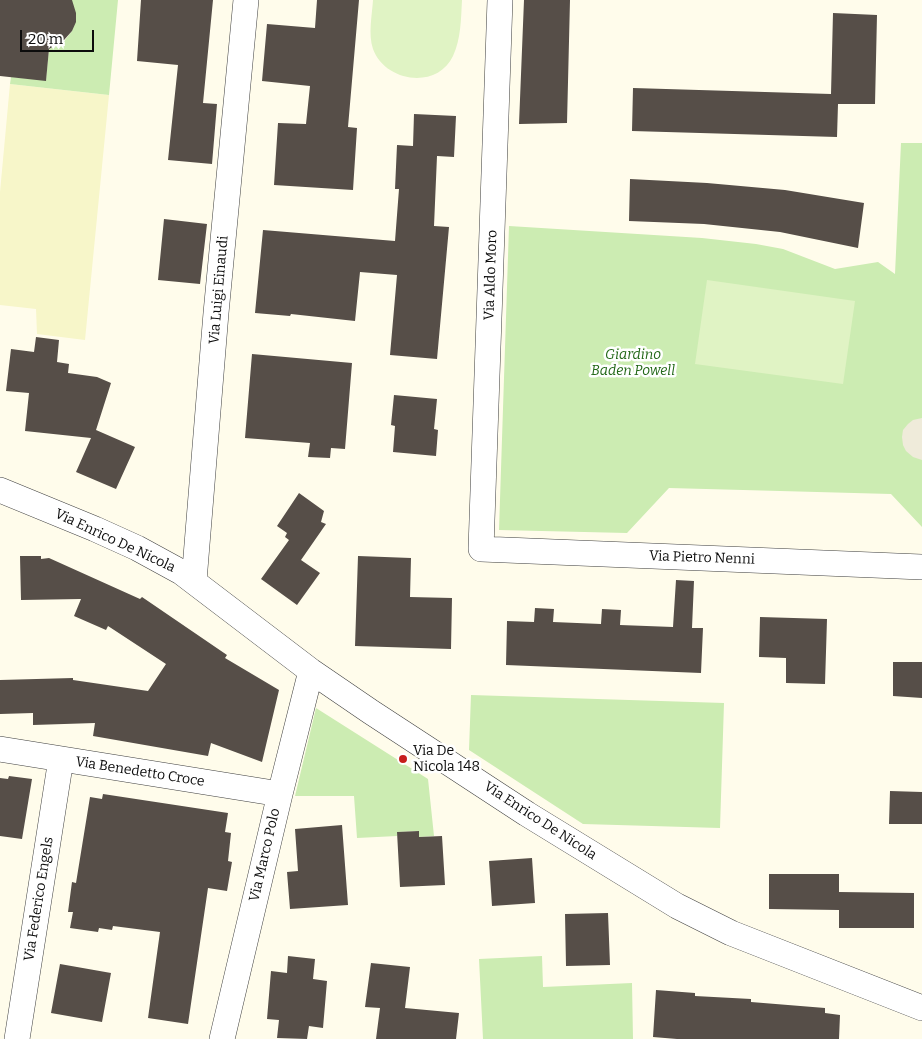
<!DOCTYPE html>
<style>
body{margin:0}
#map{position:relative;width:922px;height:1039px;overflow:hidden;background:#fffceb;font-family:Bitter,serif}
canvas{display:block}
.scale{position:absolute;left:20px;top:30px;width:74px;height:22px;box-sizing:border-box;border:2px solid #0c0c0c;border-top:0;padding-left:6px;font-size:15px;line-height:18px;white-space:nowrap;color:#0c0c0c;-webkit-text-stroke:4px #fff;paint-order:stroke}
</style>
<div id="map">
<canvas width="922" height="1039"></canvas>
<div class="scale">20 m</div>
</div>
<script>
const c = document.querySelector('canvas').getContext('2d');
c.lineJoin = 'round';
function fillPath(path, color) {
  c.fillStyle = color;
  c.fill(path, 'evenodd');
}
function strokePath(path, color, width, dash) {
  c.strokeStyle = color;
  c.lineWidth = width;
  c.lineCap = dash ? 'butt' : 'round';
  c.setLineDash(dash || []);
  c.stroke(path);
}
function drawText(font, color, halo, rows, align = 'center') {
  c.font = font + ' Bitter,serif';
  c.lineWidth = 5;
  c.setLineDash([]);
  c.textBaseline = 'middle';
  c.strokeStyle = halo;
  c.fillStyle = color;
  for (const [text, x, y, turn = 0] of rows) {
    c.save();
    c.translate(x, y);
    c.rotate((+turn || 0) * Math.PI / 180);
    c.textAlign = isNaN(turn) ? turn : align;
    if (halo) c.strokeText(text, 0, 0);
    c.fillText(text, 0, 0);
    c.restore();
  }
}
const farmland = new Path2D(`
 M10 84 109 95 85 340 37 334 36 309 0 305V192Z`);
const green = new Path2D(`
 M70 0H118L109 95 10 84 11 77 46 80 49 49 65 40 72 31Z
 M901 143H922V527L891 494 669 488 627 533 499 530 509 226 702 238 756 244 783 249 835 269 878 262 895 274Z
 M471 695 724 703 720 828 583 824 469 750Z
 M316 708 428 779 434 836 419 837 418 831 397 832V836L357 838 354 796H295Z
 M542 956 543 987 632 983 633 1039H483L479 959Z`);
const pitch = new Path2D(`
 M373 0H462C461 19 461 39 453 56 437 90 385 82 373 49 368 34 372 16 373 0Z
 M707 280 855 301 843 384 695 364Z`);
const plaza = new Path2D(`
 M922 418V460L913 457 906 451 903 445 902 437 903 430 908 424 913 420Z`);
const building = new Path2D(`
 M0 0H72L76 13V22L72 31 64 40 49 49 46 81 0 76Z
 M141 0H213L203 103 217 104 212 164 168 160 178 65 137 61Z
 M317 0H359L348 127 357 128 353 190 274 185 278 123 306 124 310 86 262 81 267 24 315 28Z
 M524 0H570L567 123 519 124Z
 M833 13 877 15 875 104H838L837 137 632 131 633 88 831 94Z
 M414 114 456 116 454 157 437 156 434 226 449 227 437 359 390 355 397 275 360 272 355 321 291 314 290 316 255 313 263 230 395 241 399 189H395L397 145 413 146Z
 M630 179 707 183 785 190 864 203 858 248 780 232 704 224 629 221Z
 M164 219 207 224 200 284 158 280Z
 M36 337 59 340 57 362 69 364 68 373 97 377 111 383 96 430 135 447 116 489 76 472 91 438 25 431 29 393 6 391 11 349 34 352Z
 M252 354 352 363 345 449 331 448 330 458 308 457 310 443 245 438Z
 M394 395 437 399 434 429 438 430 436 456 393 452 395 426 391 425Z
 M299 493 324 511 321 522 326 524 301 560 320 573 297 605 261 579 289 540 285 537 287 533 277 526Z
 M20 556H41V559L49 558 140 599 142 597 227 655 225 658 279 690 262 762 211 743 208 756 93 736 95 723 33 725V713L0 714V680L73 678V680L148 691 166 664 108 626 106 630 74 616 81 599 21 600Z
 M358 556 411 558 410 597 452 598 451 649 355 646Z
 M676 580 694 581 692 628H703L701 673 506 665 507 621 534 622 535 608 554 609 553 622 601 624 602 609 621 610 620 625 673 627Z
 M760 617 827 619 825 684 786 683V658L759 657Z
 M893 662H922V698L893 696Z
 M9 776 32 779 22 839 0 836V778L8 779Z
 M890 791 922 792V824H889Z
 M103 794 228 813 225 832 231 833 228 861 232 862 227 891 208 888 188 1024 148 1018 160 932 113 926 112 930 99 928 98 932 70 928 73 912H68L72 882 76 883 90 797 102 799Z
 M342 825 348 905 290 909 287 872 298 871 295 829Z
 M419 831V837L442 836 445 885 400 887 397 832Z
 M532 858 535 903 492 906 489 861Z
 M769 874H839V892L914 893V928H839V910L769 909Z
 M608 913 610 965 566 966 565 914Z
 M288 956 315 959 313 979 327 981 323 1028 309 1026 307 1039 277 1038 279 1020 267 1019 271 971 287 973Z
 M371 963 410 967 405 1008 459 1013 456 1039H376L380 1008 365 1007Z
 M60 964 111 973 102 1022 51 1013Z
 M656 990 695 993V996L751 999V1002L825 1008V1013L840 1015 839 1039H677L653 1037Z`);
const street = new Path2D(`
 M500 0 481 549 922 567
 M0 490 95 529 137 548 181 572 311 671 371 712 527 814 677 906 731 933 922 1008
 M194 581 216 313 246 0
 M0 749 280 794
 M17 1039 61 759
 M222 1039 280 794 311 671`);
const markers = [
 [403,759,5,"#c71d1a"]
];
const streetNames = [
 ["Via Aldo Moro",491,275,-88],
 ["Via Luigi Einaudi",219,290,-85],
 ["Via Enrico De Nicola",115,541,25],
 ["Via Pietro Nenni",702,558,2],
 ["Via Benedetto Croce",140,772,9],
 ["Via Enrico De Nicola",540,821,33],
 ["Via Marco Polo",265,855,-77],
 ["Via Federico Engels",39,899,-81]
];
const parkNames = [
 ["Giardino",633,355],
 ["Baden Powell",633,371]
];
const poiNames = [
 ["Via De",413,751],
 ["Nicola 148",413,767]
];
fillPath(farmland, '#f7f6c9');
fillPath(green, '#ccecb2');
fillPath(pitch, '#e0f3c4');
fillPath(plaza, '#efebda');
fillPath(building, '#564e48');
strokePath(street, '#3f3f3f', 26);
strokePath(street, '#fff', 25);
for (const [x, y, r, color] of markers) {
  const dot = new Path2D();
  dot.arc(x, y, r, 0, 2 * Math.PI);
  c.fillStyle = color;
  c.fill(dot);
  strokePath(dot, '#fff', 2);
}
drawText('14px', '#0c0c0c', '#fff', streetNames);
drawText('italic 14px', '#236818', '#fff', parkNames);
drawText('14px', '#0c0c0c', '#fff', poiNames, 'left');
</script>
